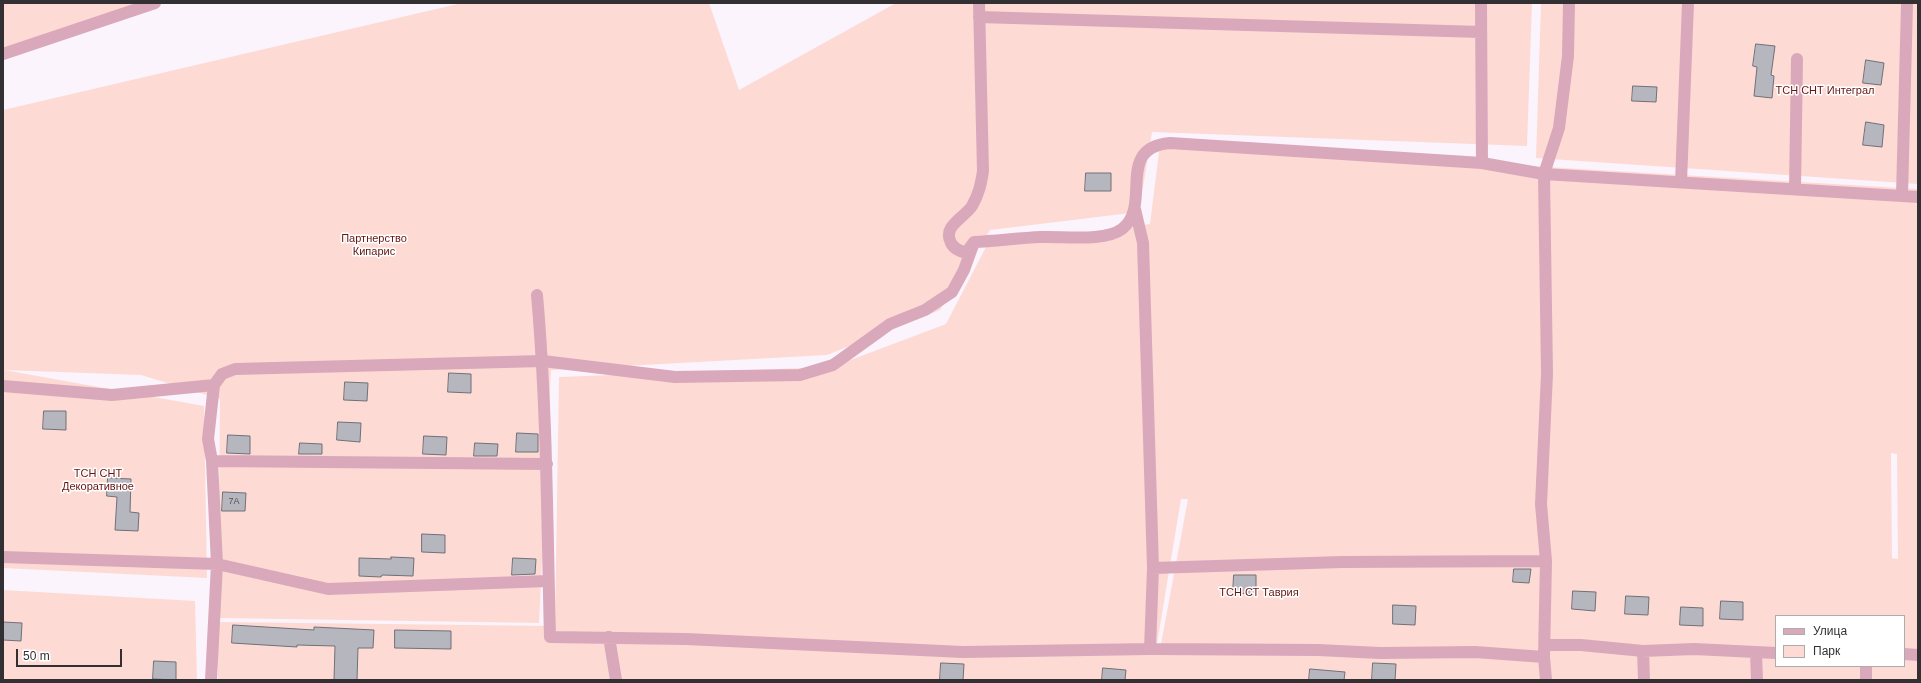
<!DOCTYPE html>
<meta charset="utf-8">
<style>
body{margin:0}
#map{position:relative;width:1921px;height:683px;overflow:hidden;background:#fbf4fc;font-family:Helvetica,sans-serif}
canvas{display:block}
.frame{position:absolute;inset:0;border:4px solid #333033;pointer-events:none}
.legend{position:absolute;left:1775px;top:615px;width:130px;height:52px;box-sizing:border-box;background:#fff;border:1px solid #adacad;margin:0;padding:5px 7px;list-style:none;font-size:12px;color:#333033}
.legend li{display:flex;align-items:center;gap:8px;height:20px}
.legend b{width:20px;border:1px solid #adacad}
.scale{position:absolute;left:16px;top:649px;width:106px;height:18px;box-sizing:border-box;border:2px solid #333033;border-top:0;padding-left:5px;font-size:12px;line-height:14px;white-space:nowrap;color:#333033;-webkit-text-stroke:3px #fff;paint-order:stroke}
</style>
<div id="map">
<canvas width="1921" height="683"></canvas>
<div class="frame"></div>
<ul class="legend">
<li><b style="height:5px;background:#daa8bb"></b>Улица</li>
<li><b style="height:11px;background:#fedad5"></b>Парк</li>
</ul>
<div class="scale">50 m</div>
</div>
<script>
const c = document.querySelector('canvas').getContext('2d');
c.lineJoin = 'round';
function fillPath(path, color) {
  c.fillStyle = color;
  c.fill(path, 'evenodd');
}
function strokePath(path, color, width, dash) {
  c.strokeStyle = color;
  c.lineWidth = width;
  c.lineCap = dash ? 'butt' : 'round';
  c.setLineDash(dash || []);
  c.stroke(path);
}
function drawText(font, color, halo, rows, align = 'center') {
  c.font = font + ' Helvetica,sans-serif';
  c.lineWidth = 3;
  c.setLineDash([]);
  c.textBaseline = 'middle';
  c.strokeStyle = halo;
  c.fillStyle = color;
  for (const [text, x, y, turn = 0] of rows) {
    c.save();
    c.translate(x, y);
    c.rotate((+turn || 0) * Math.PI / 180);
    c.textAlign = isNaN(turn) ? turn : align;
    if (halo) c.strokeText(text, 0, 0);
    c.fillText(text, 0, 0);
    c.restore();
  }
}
const green = new Path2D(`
 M3 3H155L3 52Z
 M462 3H709L739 90 896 3H1532L1527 146 1152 132 1139 212 990 230 940 310 827 355 551 370 539 623 218 618 220 399 141 375 4 370 204 406 207 578 3 568V110Z
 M1541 3H1918V184L1536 158Z
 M1160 144 1918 189V680H218V622L555 626 559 377 832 367 946 324 987 245 1150 224ZM1891 453 1897 454 1898 559 1892 558ZM1181 499H1188L1161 644H1157ZM1776 616H1904V666H1776Z
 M3 590 195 601 197 680H3Z`);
const building = new Path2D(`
 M1756 44 1775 46 1771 75 1774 76 1772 98 1754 96 1757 67 1753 66Z
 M1866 60 1884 63 1881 85 1863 83Z
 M1633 86 1657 87 1656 102 1632 101Z
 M1866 122 1884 125 1882 147 1863 145Z
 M1086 173H1111V191H1085Z
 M449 373 471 374V393L448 392Z
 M345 382 368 383 367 401 344 400Z
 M44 411H66V430L43 429Z
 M338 422 361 423 360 442 337 440Z
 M517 433 538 434V452H516Z
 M228 435 250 436V454L227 453Z
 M424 436 447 437 446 455 423 454Z
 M300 443 322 444V454H299Z
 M475 443 498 444 497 456H474Z
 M108 478 131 479 130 512 139 513 138 531 115 530 117 497 107 496Z
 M223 492 246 493 245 511H222Z
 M422 534 445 535V553L422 552Z
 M391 557 414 558 413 576 382 575 381 577 359 576V558L391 559Z
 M513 558 536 559 535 574 512 575Z
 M1514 569H1531L1529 583 1513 582Z
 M1234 575H1256V594L1233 593Z
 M1573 591 1596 592 1595 611 1572 609Z
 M1626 596 1649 597 1648 615 1625 614Z
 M1721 601 1743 602V620L1720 619Z
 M1393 605 1416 606 1415 625 1393 624Z
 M1681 607 1703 608V626L1680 625Z
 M3 622 22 623 21 641 3 640Z
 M233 625 314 630V627L374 630 373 648H358L357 680H334L335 646 297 645V647L232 643Z
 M395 630 451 631V649L395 648Z
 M154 661 176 662V680L153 679Z
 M941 663 964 664 963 680H940Z
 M1373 663 1396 664 1395 680H1372Z
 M1103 668 1126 670 1125 680H1102Z
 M1310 669 1345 672 1344 680H1309Z`);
const minor = new Path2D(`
 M979 3 983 171C981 184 979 194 972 206 964 218 942 226 951 243 954 249 960 251 966 253L974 242C996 241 1019 238 1041 237 1063 236 1105 242 1122 229 1153 205 1114 148 1170 143L1482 163 1544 174 1918 197
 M1481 3 1482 163
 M979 17 1481 32
 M3 54 155 3
 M1681 182 1688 3
 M1795 189 1797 59
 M1902 196 1907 4
 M1135 209 1143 243 1153 568 1150 649
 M537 295C547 409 547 523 550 637L686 639 963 652 1150 649 1318 650 1380 653 1475 652 1544 657
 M3 386 112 395 214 385
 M212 461 547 464
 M3 557 217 564 328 589 548 581
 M1153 568 1342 562 1546 561
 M609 637 616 680
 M1545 645H1581L1643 651 1694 649 1776 653
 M1643 651 1644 680
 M1756 653 1757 680
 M1904 654 1918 655
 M1866 666V680
 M211 680 217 564 212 461 208 439 214 385 222 374 235 369 543 361 675 377 800 375 833 365 890 324 925 310 952 292 964 270 973 245
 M1546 680 1544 657 1546 561 1541 504 1547 374 1544 174 1559 128 1568 56 1569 3`);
const numberNames = [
 ["7А",234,502]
];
const parkNames = [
 ["ТСН СНТ Интеграл",1825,91],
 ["Партнерство",374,239],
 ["Кипарис",374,252],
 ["ТСН СНТ",98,474],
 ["Декоративное",98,487],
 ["ТСН СТ Таврия",1259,593]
];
fillPath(green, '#fedad5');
fillPath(building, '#b6b6bf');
strokePath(building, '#707078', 1);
strokePath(minor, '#daa8bb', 12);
drawText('9px', '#545256', null, numberNames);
drawText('11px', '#641512', '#fff', parkNames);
</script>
